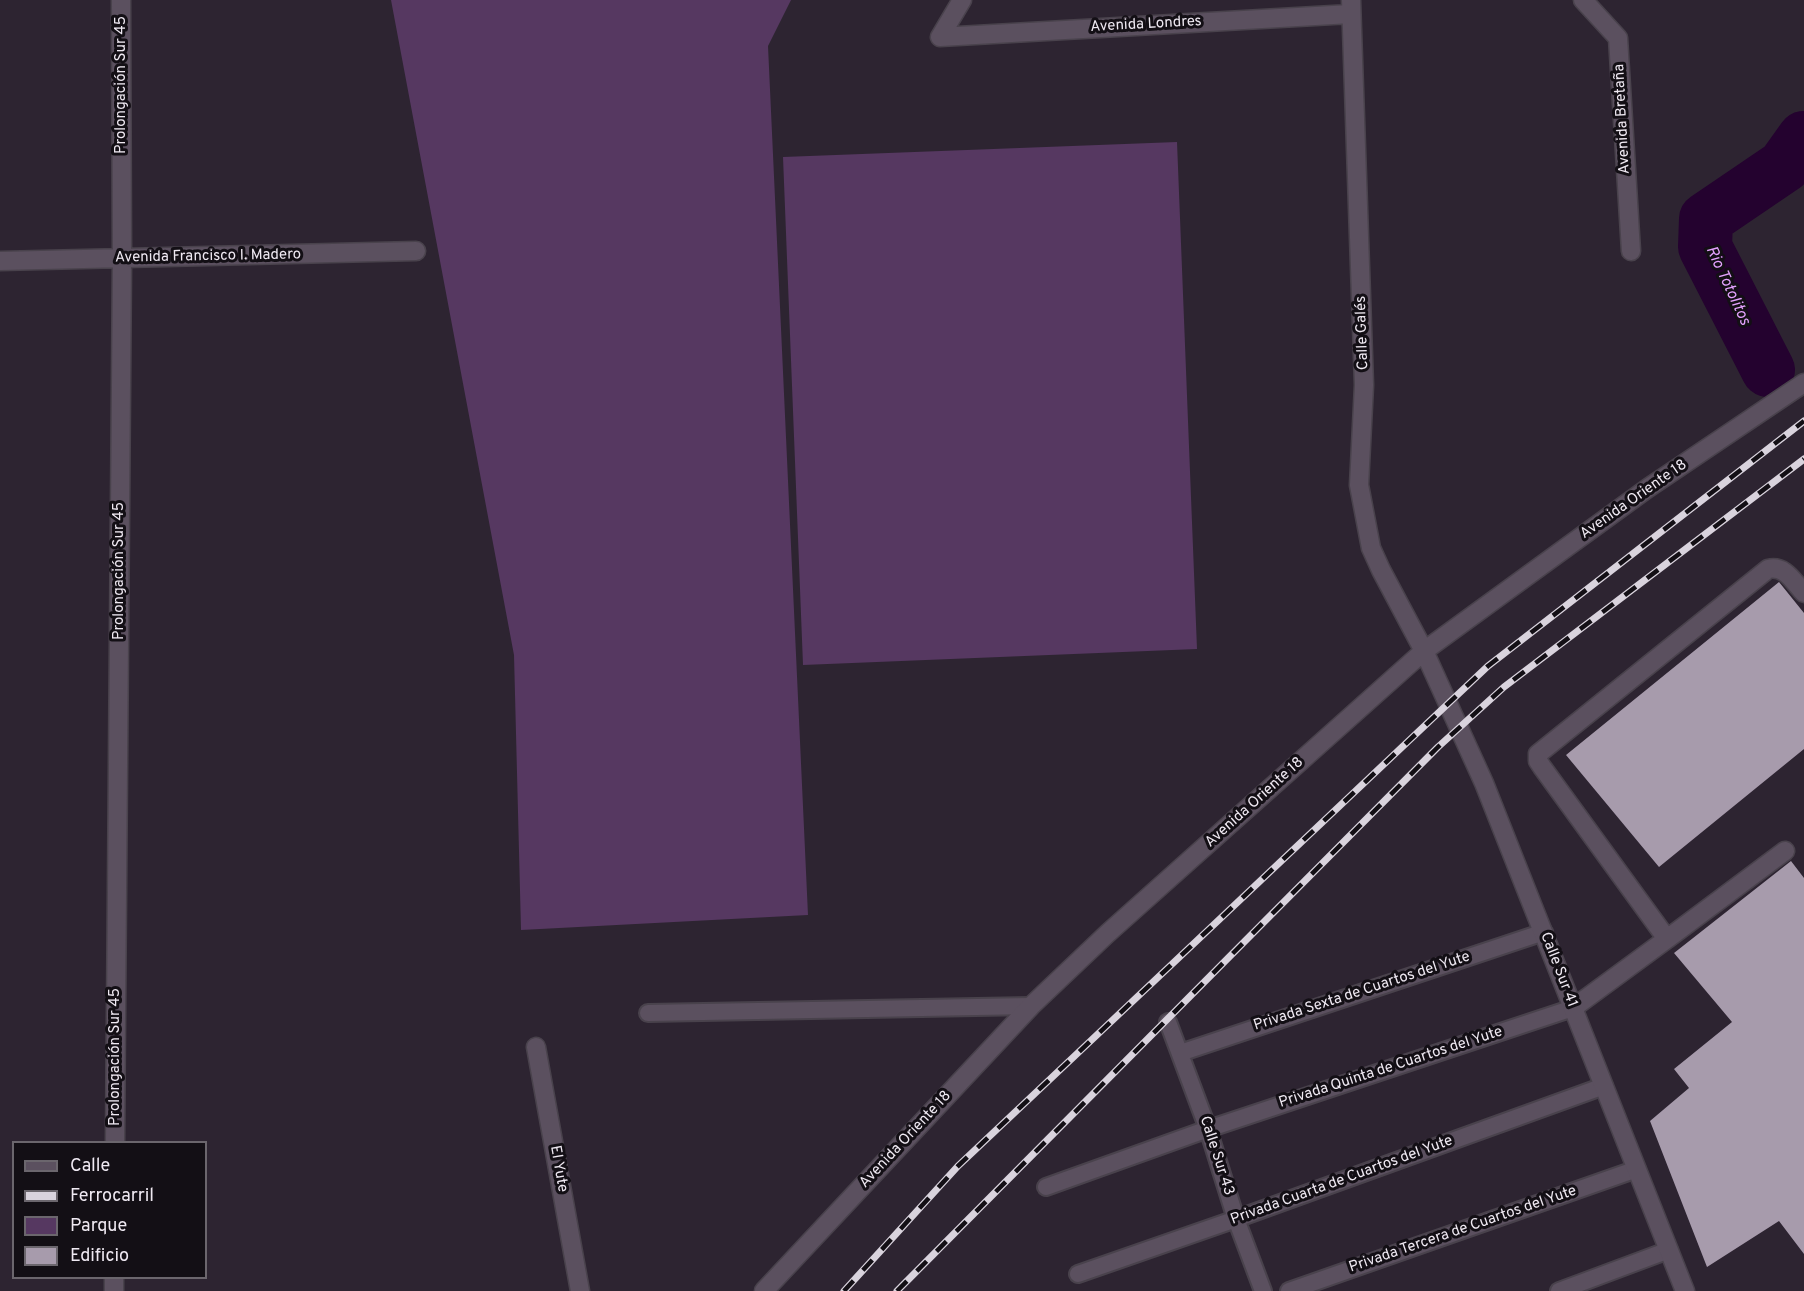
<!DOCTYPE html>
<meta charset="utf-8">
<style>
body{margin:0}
#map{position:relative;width:1804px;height:1291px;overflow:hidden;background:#2d2431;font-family:Overpass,sans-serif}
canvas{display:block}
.legend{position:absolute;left:12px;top:1141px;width:195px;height:138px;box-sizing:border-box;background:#130f15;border:2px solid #6b666d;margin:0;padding:8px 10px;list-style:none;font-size:18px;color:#efe9f2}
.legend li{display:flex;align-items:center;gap:12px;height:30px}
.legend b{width:30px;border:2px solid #6b666d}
</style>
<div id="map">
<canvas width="1804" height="1291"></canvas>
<ul class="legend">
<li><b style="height:8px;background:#5b505f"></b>Calle</li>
<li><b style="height:8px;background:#d9d3dd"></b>Ferrocarril</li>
<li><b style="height:16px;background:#563861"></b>Parque</li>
<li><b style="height:16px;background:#a79bac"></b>Edificio</li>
</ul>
</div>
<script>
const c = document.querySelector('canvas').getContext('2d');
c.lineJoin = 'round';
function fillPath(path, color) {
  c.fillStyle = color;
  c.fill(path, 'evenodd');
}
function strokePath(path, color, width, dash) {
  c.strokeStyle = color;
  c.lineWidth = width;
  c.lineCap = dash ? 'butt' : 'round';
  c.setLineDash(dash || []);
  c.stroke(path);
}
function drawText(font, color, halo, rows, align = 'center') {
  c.font = font + ' Overpass,sans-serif';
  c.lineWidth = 6;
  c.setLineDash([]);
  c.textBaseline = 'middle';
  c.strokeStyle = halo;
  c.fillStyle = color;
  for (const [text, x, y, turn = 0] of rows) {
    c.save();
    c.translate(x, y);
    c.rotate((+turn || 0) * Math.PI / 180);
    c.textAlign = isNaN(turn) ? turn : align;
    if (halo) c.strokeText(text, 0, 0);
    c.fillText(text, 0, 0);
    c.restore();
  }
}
const green = new Path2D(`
 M391 0H791L768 46 808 915 521 930 514 655Z
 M1177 142 1197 649 803 665 783 157Z`);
const river = new Path2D(`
 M1768 370 1705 247 1706 219 1784 166 1804 138`);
const building = new Path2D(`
 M1779 582 1804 613V749L1659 867 1566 755Z
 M1791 861 1804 878V1254L1779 1221 1707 1267 1650 1121 1689 1088 1674 1069 1732 1022 1674 953Z`);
const service = new Path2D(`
 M648 1013 1031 1006
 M1168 1022 1208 1129 1236 1219 1263 1291
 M1180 1053 1544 932
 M1046 1187 1208 1129 1573 1008
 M1078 1274 1236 1219 1604 1086
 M1289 1291 1637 1169
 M1559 1291 1669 1250`);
const minor = new Path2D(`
 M1351 0 1364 385 1359 485 1371 548 1381 570 1424 651 1484 783 1685 1291
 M1583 0 1618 38 1631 251
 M940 37 1351 14
 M940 37 962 0
 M0 261 416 251
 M1667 939 1785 851
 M1573 1008 1667 939 1542 767 1538 761V754L1768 569C1785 565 1793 581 1804 593
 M536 1047 580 1291
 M115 1142 122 259 121 0
 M114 1291V1278
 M764 1291 1031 1006 1108 933 1424 651 1648 488 1804 383`);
const rail = new Path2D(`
 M844 1291 958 1166 1488 666 1804 421
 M897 1291 1438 747 1504 687 1804 459`);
const streetNames = [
 ["Avenida Londres",1146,25,-3],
 ["Prolongación Sur 45",122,85,-90],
 ["Avenida Bretaña",1623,119,-93],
 ["Avenida Francisco I. Madero",208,257,-1],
 ["Calle Galés",1363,333,-92],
 ["Avenida Oriente 18",1634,500,-35],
 ["Prolongación Sur 45",120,571,-90],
 ["Avenida Oriente 18",1255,803,-42],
 ["Calle Sur 41",1558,970,69],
 ["Privada Sexta de Cuartos del Yute",1362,992,-18],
 ["Prolongación Sur 45",116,1057,-90],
 ["Privada Quinta de Cuartos del Yute",1391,1068,-18],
 ["Avenida Oriente 18",906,1140,-47],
 ["Calle Sur 43",1216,1156,72],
 ["El Yute",558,1169,80],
 ["Privada Cuarta de Cuartos del Yute",1342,1181,-20],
 ["Privada Tercera de Cuartos del Yute",1463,1230,-19]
];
const waterNames = [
 ["Rio Totolitos",1727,286,65]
];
fillPath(green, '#563861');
strokePath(river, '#24022f', 54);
fillPath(building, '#a79bac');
strokePath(service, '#49424c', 20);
strokePath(minor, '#49424c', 21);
strokePath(service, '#5b505f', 16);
strokePath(minor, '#5b505f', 18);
strokePath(rail, '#d9d3dd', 7);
strokePath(rail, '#130f15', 4.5, [14]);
drawText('15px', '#efe9f2', '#130f15', streetNames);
drawText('italic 16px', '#e3a1fd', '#130f15', waterNames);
</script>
